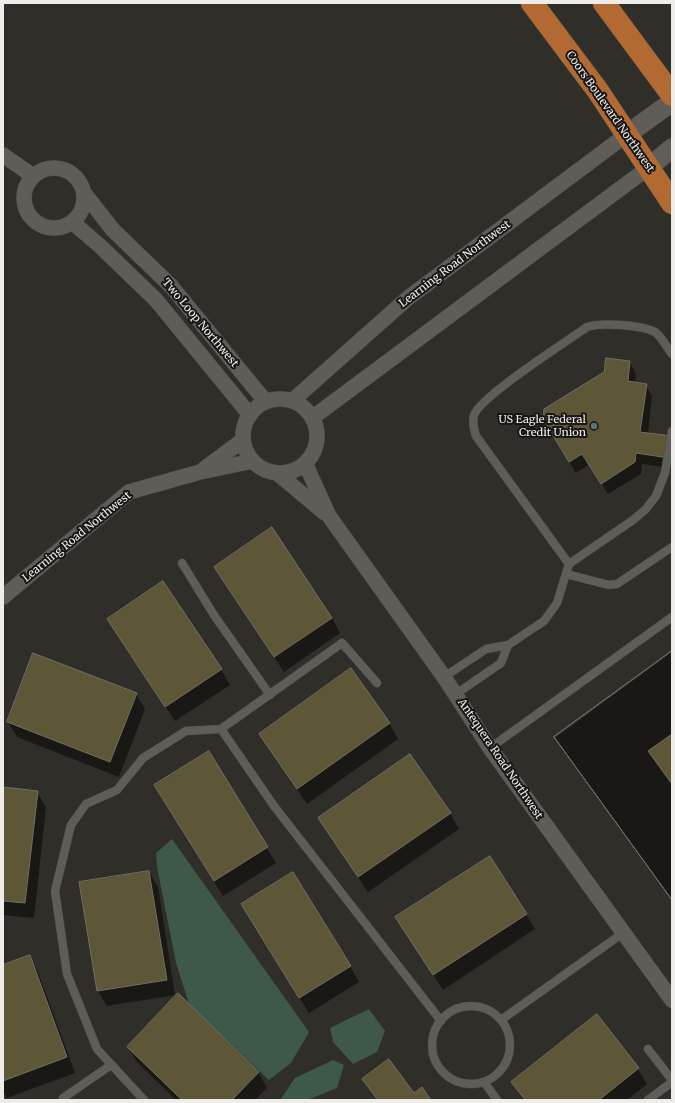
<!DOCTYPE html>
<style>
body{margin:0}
#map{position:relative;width:675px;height:1103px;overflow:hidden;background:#2f2e28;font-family:Merriweather,serif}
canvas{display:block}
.frame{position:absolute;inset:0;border:4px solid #eeede9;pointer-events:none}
</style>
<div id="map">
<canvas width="675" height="1103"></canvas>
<div class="frame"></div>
</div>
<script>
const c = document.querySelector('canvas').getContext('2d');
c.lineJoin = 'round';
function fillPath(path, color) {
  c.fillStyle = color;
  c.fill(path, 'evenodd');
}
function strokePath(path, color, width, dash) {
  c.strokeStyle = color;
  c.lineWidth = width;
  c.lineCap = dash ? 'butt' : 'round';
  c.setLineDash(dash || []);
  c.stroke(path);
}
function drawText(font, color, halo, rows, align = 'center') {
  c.font = font + ' Merriweather,serif';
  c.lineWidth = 4;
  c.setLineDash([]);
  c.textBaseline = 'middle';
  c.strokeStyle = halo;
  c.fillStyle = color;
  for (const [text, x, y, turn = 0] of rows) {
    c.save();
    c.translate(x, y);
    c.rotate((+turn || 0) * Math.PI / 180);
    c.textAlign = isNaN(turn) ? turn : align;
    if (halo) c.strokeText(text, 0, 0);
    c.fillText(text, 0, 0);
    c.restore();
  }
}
const green = new Path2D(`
 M172 839 309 1032 291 1063 269 1080 189 1004 176 963 157 867 156 853Z
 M369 1009 385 1031 377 1052 353 1064 333 1042 330 1028Z
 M333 1060 344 1065 337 1088 307 1100H280L295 1078Z`);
const shadow = new Path2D(`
 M630 362 636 374 635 383 646 385 652 396 648 434 672 438V468L642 464 641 474 608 494 590 464 576 473 550 430Z
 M215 567 332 618 340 633 284 672Z
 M117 634 221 669 230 685 175 721Z
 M672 652V900L555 738Z
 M136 694 145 709 119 777 17 737 8 722Z
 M389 723 398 739 307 804 260 734Z
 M208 753 276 863 223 896 164 801Z
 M3 788 37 792 46 807 34 918 3 915Z
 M450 813 459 829 368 892 319 819Z
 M149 872 158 887 175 995 107 1006 98 991 80 883Z
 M526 914 535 929 443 990 406 933Z
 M251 920 350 966 359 982 309 1013Z
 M30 957 38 972 75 1073 7 1098 3 1091V966Z
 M128 1047 258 1072 267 1088 255 1100H176L137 1062Z
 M638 1069 647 1084 627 1100H523L512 1082Z`);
const building = new Path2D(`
 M606 358 630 361 628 381 647 384 640 432 672 436 669 458 636 453 635 462 601 484 582 454 569 462 543 419 544 409 604 372Z
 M272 527 332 618 274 657 214 567Z
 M163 581 222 669 165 707 107 619Z
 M672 651V734L648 751 672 784V900L554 737Z
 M672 651V900L554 737Z
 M33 653 137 693 110 762 7 722Z
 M351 668 390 723 297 789 259 734Z
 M209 751 268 847 214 881 154 785Z
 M410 754 451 813 358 877 318 818Z
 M3 787 38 791 25 903 3 901Z
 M490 856 527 914 433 975 395 917Z
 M149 871 167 980 97 991 79 882Z
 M293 872 351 966 299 998 241 904Z
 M30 955 67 1057 3 1081V965Z
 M178 993 259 1072 232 1100H182L127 1047Z
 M597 1014 639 1068 599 1100H525L511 1082Z
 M389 1059 414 1093 422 1087 431 1100H378L362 1079Z`);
const service = new Path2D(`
 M182 563 214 615 270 695
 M569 564 476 436C474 430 472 422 474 415 481 396 566 342 587 327 601 322 642 325 655 332 662 337 667 348 672 354
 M566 574 609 585 617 584 672 547
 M444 677 486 649 508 645 544 621 557 603 569 564 633 520 645 510 656 496 665 473 672 431
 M456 694 501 663 508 645
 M221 729 342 643 377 683
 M490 748 672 617
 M432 1045a39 39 0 1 1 78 0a39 39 0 1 1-78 0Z
 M501 1020 623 933
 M648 1049 672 1080
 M484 1082 497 1100
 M63 1098 111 1065
 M144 1100 97 1049 67 974 55 891 71 825 86 804 117 790 143 758 186 731 221 729 274 806 441 1021
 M648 1100 672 1082`);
const minor = new Path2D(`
 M3 155 33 176
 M24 198a30 30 0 1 1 60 0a30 30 0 1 1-60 0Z
 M84 193 113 230 171 286 266 402
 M72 222 99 245 156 300 250 415
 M243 436a37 37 0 1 1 74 0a37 37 0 1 1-74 0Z
 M292 401 408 298 626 135
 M312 418 648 168
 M305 463 329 516 444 677 490 748 672 1000
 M204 469 243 440
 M277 473 325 513
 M3 597 129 492 200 472 253 461`);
const tertiary = new Path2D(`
 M626 135 672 102
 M648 168 672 148`);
const primary = new Path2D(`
 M532 3 598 91 672 203
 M604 3 672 95`);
const markers = [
 [594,426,4,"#5c6f8a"]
];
const streetNames = [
 ["Coors Boulevard Northwest",610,112,55],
 ["Learning Road Northwest",455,264,-37],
 ["Two Loop Northwest",200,323,50],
 ["Learning Road Northwest",77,537,-39],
 ["Antequera Road Northwest",500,759,56]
];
const poiNames = [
 ["US Eagle Federal",586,420],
 ["Credit Union",586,433]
];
fillPath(green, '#3e5947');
fillPath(shadow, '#0007');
fillPath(building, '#5d5637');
strokePath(building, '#706e67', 1);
strokePath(service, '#4b4a45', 9);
strokePath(minor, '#4b4a45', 16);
strokePath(tertiary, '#4b4a45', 20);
strokePath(primary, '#4b4a45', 23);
strokePath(service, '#5f5d57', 8);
strokePath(minor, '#5f5d57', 15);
strokePath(tertiary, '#5f5d57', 19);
strokePath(primary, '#b26a32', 22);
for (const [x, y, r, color] of markers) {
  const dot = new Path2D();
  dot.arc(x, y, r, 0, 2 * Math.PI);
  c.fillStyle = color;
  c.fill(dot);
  strokePath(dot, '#171614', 1.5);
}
drawText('11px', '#eeede9', '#171614', streetNames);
drawText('11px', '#eeede9', '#171614', poiNames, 'right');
</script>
